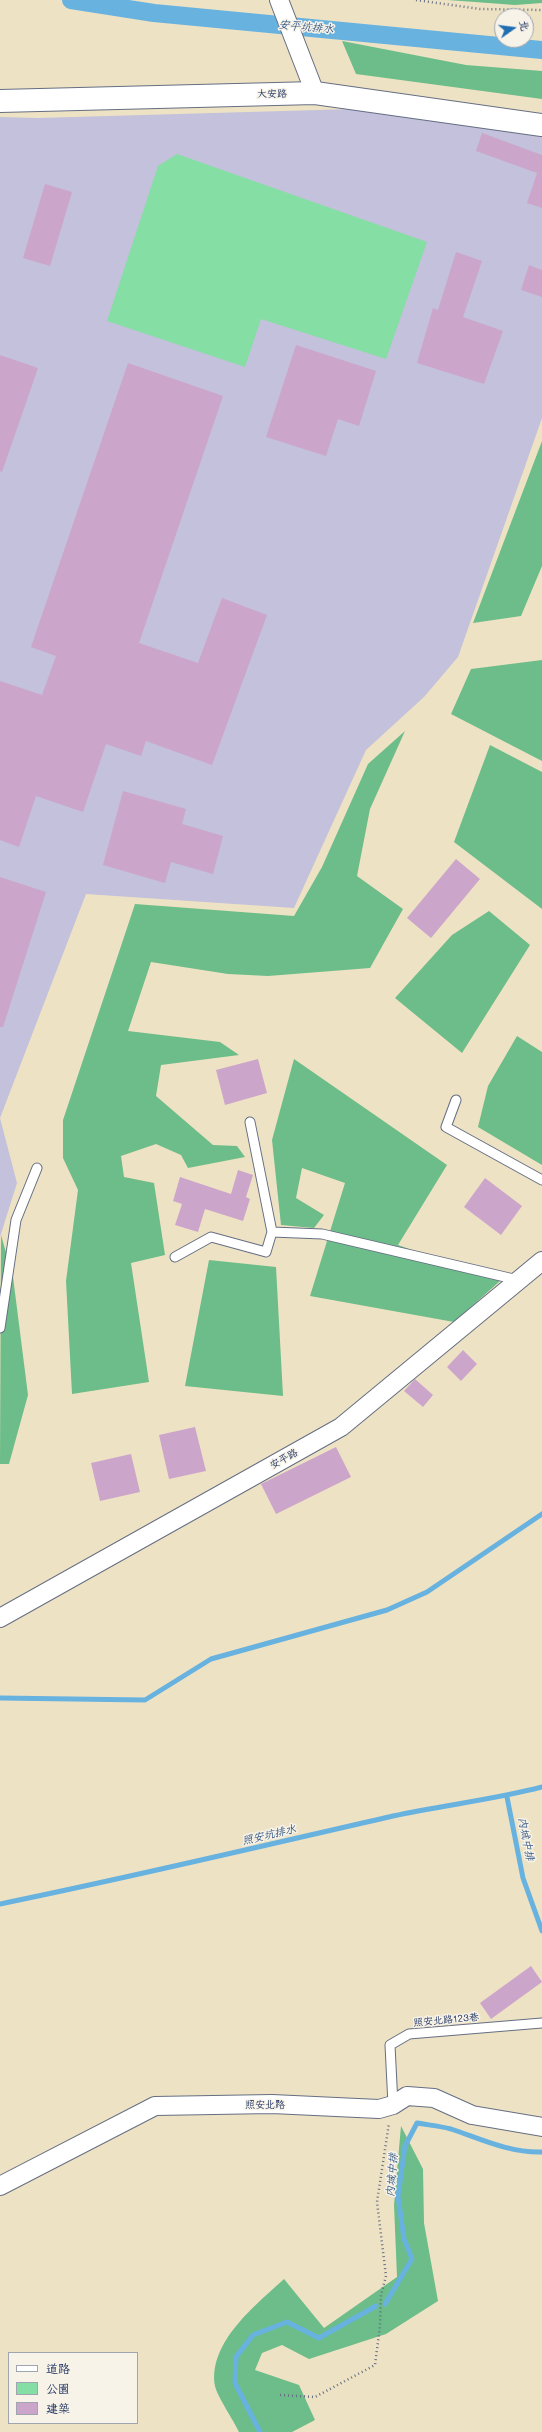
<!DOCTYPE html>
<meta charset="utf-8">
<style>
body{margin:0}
#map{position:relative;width:542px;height:2432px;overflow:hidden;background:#eee2c4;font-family:Mali,"LXGW WenKai TC",sans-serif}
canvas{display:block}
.legend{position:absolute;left:8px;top:2352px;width:130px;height:72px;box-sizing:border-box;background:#f7f3e8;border:1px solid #9fa5b1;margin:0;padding:5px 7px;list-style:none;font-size:12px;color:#1b2f5e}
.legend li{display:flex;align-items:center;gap:8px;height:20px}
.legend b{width:20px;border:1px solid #9fa5b1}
.north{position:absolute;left:494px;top:8px;width:40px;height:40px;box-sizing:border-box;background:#f7f3e8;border:1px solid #9fa5b1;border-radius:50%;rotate:76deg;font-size:11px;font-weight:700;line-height:16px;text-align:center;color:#1b2f5e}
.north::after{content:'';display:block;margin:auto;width:14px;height:18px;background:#1f6fb2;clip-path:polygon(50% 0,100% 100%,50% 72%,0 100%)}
</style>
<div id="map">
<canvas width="542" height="2432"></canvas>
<ul class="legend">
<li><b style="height:5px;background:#fff"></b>道路</li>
<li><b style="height:11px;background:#85dea3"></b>公園</li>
<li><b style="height:11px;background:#cca5cb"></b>建築</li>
</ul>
<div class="north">北</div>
</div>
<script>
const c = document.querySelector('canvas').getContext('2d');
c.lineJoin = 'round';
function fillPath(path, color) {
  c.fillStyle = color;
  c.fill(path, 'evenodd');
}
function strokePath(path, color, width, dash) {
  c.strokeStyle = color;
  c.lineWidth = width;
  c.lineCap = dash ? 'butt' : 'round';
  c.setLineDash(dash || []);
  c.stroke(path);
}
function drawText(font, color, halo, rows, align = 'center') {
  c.font = font + ' Mali,"LXGW WenKai TC",sans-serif';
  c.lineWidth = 3;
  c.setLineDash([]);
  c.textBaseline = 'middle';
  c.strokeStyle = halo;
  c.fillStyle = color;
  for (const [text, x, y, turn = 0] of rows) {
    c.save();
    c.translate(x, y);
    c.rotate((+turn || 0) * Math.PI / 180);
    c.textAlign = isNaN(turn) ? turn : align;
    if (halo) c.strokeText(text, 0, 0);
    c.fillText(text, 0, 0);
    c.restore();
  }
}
const industrial = new Path2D(`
 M353 109 542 133V418L458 657 424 697 366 750 294 908 86 894 0 1118 17 1183 0 1237V117L38 118Z`);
const green = new Path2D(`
 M177 154 427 242 386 359 261 319 245 367 107 321 158 166Z`);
const forest = new Path2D(`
 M448 0H542V3L515 5Z
 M342 41 466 65 542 71V99L356 74Z
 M542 441V566L521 616 473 623Z
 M542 660V761L451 714 471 669Z
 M405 731 370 809 357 876 403 909 370 968 268 976 228 974 151 962 128 1031 220 1042 239 1055 161 1065 156 1096 213 1145 237 1146 245 1157 188 1168 181 1155 156 1144 121 1156 124 1177 154 1183 165 1255 131 1263 149 1382 72 1394 66 1281 78 1190 63 1158V1120L135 904 294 916 322 867 368 764Z
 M490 745 542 772V909L454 842Z
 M489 911 530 945 462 1053 395 998 452 935Z
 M517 1036 542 1052V1165L478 1127 488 1086Z
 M294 1059 447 1165 398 1245 500 1281 454 1322 310 1296 345 1183 302 1168 296 1198 324 1215 314 1228 281 1225 272 1140Z
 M1 1235 13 1277 28 1395 9 1464H0Z
 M209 1260 276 1267 283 1396 185 1386Z
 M401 2126 423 2169 424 2223 438 2301 386 2334 309 2359 282 2345 262 2353 255 2370 299 2385 315 2420 292 2432H239C234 2421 217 2396 215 2386 208 2342 256 2305 284 2279L324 2328 397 2277 394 2205Z`);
const stream = new Path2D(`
 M0 1698 145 1700 211 1659 387 1610 427 1592 542 1514
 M507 1797 523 1878 542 1931
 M0 1904C132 1877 262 1846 393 1816 443 1805 493 1800 542 1787
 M385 2304 412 2259 404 2239 398 2196 405 2146 417 2123C428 2125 440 2126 451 2129 481 2139 509 2153 542 2152
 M260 2432 235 2383 236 2357 253 2335 287 2322 319 2338 376 2306`);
const canal = new Path2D(`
 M71 0 154 13 542 50`);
const building = new Path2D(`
 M482 133 542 155V208L527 203 537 173 476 151Z
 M45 184 72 192 50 266 23 258Z
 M456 252 482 261 463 317 503 331 484 384 417 363 433 308 438 310Z
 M529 265 542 270V297L521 290Z
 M296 345 376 371 359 426 338 419 326 456 266 437Z
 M0 355 38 368 2 472 0 471Z
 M128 363 223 396 139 643 198 663 222 598 267 615 212 765 146 741 141 756 106 744 83 812 36 796 19 847 0 840V681L42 695 56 656 31 647Z
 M123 791 186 809 182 824 223 836 213 874 171 862 165 883 103 865Z
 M456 859 480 879 431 938 407 918Z
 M0 877 46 892 3 1027H0Z
 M258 1059 267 1093 225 1105 216 1070Z
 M238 1170 253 1175 246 1197 250 1199 243 1221 205 1209 198 1232 175 1225 182 1204 173 1201 180 1177 231 1194Z
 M485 1178 522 1206 501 1235 464 1207Z
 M463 1350 477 1364 461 1381 447 1367Z
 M415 1379 433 1395 423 1407 404 1391Z
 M195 1427 206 1471 169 1479 159 1435Z
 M336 1447 351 1477 276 1514 261 1484Z
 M131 1454 140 1492 100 1501 91 1463Z
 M531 1966 542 1982 491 2019 480 2003Z`);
const path = new Path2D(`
 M416 0 480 9 542 10
 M280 2395 315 2397 375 2365 380 2326 381 2295 386 2276 377 2202 389 2123`);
const lane = new Path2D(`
 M456 1100 446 1127 542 1180
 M250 1122 272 1232 322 1234 518 1280
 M175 1257 211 1237 266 1252 272 1232
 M0 1328 16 1220 37 1168
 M393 2105 390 2045 409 2034 542 2023`);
const street = new Path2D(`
 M279 0 315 93
 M0 1618 341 1427 542 1261
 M0 2186 155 2106 272 2104 379 2109 393 2105 407 2096 434 2098 472 2115 542 2127`);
const secondary = new Path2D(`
 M0 101 315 93 542 125`);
const streetNames = [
 ["大安路",272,94,-1],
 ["安平路",284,1459,-29],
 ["照安北路123巷",446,2020,-5],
 ["照安北路",265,2105]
];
const waterNames = [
 ["安平坑排水",306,27,5],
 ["照安坑排水",269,1835,-13],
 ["內城中排",526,1839,79],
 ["內城中排",392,2175,-85]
];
fillPath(industrial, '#c3c1db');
fillPath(green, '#85dea3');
fillPath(forest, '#6cbd89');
strokePath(stream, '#68b2e0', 5);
strokePath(canal, '#68b2e0', 18);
fillPath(building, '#cca5cb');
strokePath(lane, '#656e82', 11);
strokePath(street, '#656e82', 20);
strokePath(secondary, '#656e82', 24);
strokePath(path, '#656e82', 2.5, [1, 3]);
strokePath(lane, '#fff', 9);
strokePath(street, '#fff', 18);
strokePath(secondary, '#fff', 22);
drawText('10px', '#1b2f5e', '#f7f3e8', streetNames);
drawText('italic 11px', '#325685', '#f7f3e8', waterNames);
</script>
